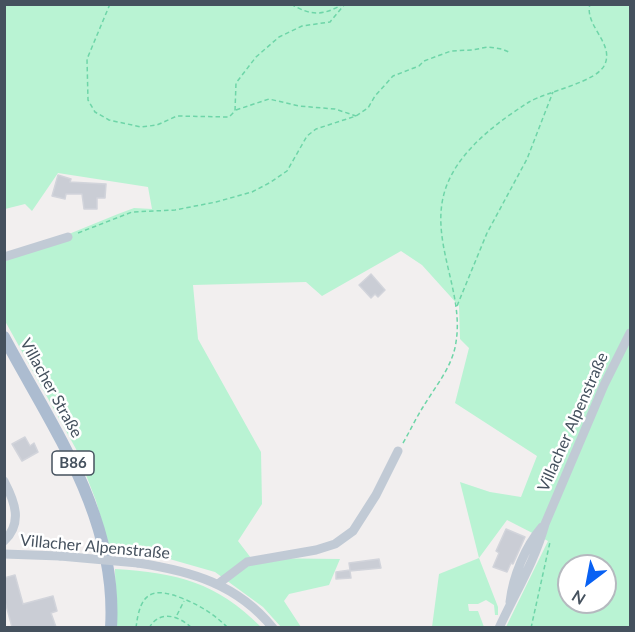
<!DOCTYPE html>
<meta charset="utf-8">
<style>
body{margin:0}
#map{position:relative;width:635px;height:632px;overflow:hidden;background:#f2efef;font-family:Lato,sans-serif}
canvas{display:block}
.frame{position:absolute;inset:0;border:6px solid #45515e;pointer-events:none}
.north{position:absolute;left:557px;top:554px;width:60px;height:60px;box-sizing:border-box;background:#fff;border:2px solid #b5b9bf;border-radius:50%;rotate:212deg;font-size:16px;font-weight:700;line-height:24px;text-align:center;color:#45515e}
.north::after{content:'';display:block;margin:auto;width:21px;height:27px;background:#0861f3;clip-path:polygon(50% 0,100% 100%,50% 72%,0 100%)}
</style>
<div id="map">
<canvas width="635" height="632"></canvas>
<div class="frame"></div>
<div class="north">N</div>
</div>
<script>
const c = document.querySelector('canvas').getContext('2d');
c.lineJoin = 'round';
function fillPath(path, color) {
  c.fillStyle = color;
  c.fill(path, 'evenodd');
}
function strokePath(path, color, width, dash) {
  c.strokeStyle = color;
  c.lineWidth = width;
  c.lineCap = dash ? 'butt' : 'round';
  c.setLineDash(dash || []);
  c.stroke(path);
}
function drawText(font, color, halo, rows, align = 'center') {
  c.font = font + ' Lato,sans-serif';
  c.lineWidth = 5;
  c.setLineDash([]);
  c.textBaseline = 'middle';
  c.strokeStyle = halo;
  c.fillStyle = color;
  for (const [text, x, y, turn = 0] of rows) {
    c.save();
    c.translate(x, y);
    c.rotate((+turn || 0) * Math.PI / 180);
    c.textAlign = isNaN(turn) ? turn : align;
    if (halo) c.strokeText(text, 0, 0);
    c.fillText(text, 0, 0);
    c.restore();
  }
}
const green = new Path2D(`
 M5 5H630V627H506L548 541 507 520 479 558 498 607V615H495L494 605 486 600 478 604H468L469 611H478L484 627H432L439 574 479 558 460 482 490 492 521 497 537 456 455 403 469 348 460 339 459 306 422 265 401 251 322 296 306 282 193 285 198 339 261 452 262 504 238 541 251 558 340 559 329 585 289 594 284 601 301 627H281L263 607 215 572 138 550 111 554 96 501 76 449 5 321V262L10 258 118 214 134 208 152 209 148 187 58 173 32 211 25 204 5 209ZM569 566H605V602H569Z
 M115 569C178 573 216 582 261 627H116Z`);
const building = new Path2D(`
 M58 175 71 179 70 182 106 184 105 198H97V209H84L82 194H66L65 199 52 196Z
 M371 274 385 290 378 297 375 294 371 298 359 285Z
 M25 437 30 446 34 443 38 452 22 461 12 444Z
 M506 529 525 537 513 564 511 563 507 572 493 567 499 553 496 551Z
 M379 559 381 568 350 571 351 578 336 579V572L350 570 349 563Z
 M15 575 23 604 53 596 57 611 51 613 56 627H12L4 598V578Z`);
const path = new Path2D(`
 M110 4 87 59 88 100 95 112 109 120 141 127 157 125 177 116 229 117 235 111 236 83 256 57 279 37 302 26 330 22 345 4
 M291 4C311 16 323 16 343 4
 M236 110 269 99 299 106 335 109 356 116
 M78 233 132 212 175 210 216 202 252 192 271 182 287 171 307 136 316 129 356 116 368 108 375 96 393 76 419 66 424 61 451 51 472 50 488 47 502 49 511 53
 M457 306 487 233 527 159 553 92
 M403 443C410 431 416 418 423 407 435 387 453 366 456 342 465 288 424 234 449 180 464 147 499 121 529 102 548 91 598 82 605 64 614 43 584 25 590 4
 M177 615 184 601
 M136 628C140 592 152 586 184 599 201 606 215 615 228 628
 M149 628C160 609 179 616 192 628
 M531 628 550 542`);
const minor = new Path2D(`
 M4 257 68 237
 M4 481C15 502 23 523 4 541
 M4 554 60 556
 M138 563C191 571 237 584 273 628
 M218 584 247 562 316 550 335 544 353 531 376 495 398 451
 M510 602C513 576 525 547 542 527
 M499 628C515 593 535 561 545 524L604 385 630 333`);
const major = new Path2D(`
 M4 337C53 429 118 518 111 628`);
const minorBridge = new Path2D(`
 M60 556 138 563`);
const shields = [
 [73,463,42]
];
const shieldNames = [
 ["B86",73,463]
];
const streetNames = [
 ["Villacher Straße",51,388,61],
 ["Villacher Alpenstraße",573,422,-66],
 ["Villacher Alpenstraße",95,547,5]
];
fillPath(green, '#b9f3d3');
fillPath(building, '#cacdd5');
strokePath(building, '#d2d4db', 1.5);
strokePath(path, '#6ed5a8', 1.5, [4.5, 3]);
strokePath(minor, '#c1cad5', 9);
strokePath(major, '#acbcd0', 12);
strokePath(minorBridge, '#c1cad5', 9);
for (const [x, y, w] of shields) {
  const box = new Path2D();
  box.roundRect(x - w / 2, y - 12, w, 24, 4.5);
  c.fillStyle = '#fff';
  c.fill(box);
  strokePath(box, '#45515e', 1.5);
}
drawText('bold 15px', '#45515e', null, shieldNames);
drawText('16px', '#45515e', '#fff', streetNames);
</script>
